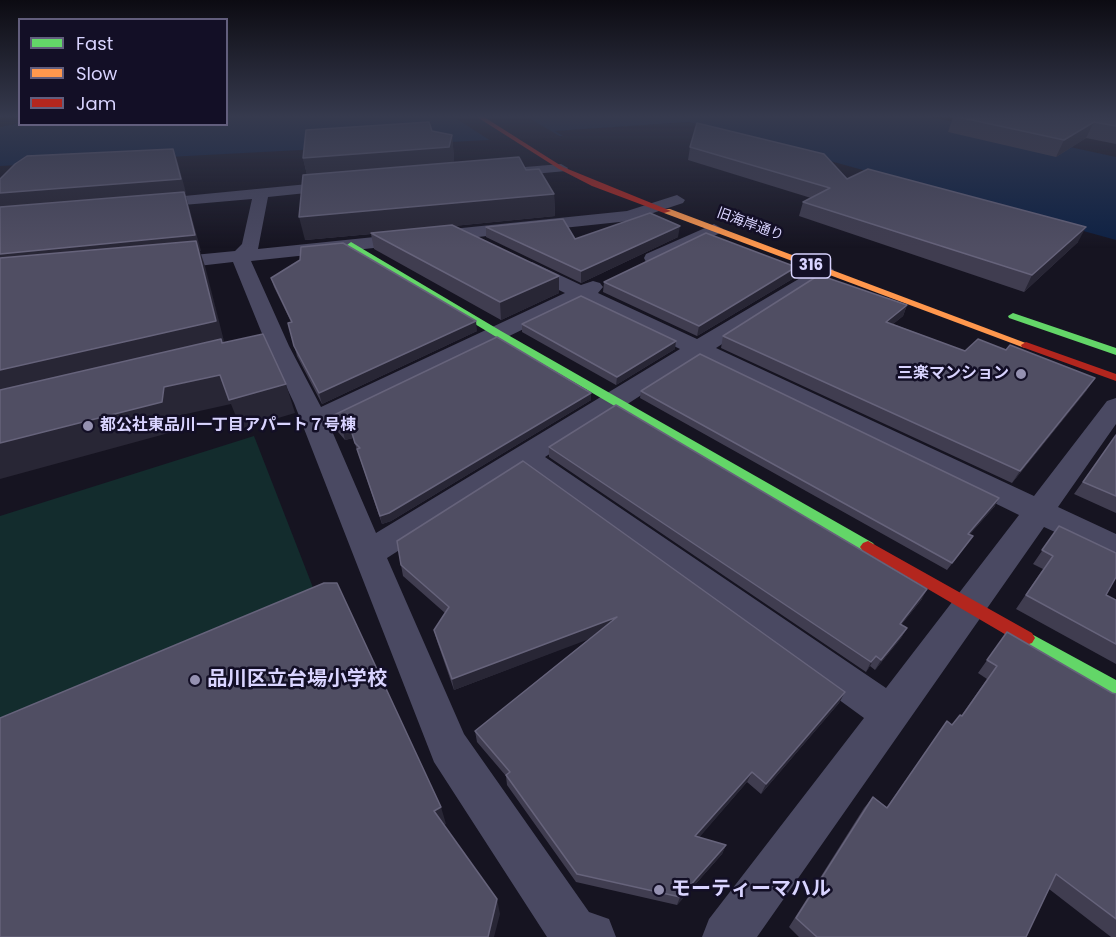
<!DOCTYPE html>
<meta charset="utf-8">
<style>
body{margin:0}
#map{position:relative;width:1116px;height:937px;overflow:hidden;background:#161421;font-family:Poppins,sans-serif}
canvas{display:block}
.legend{position:absolute;left:18px;top:18px;width:210px;height:108px;box-sizing:border-box;background:#130f26;border:2px solid #625e7d;margin:0;padding:8px 10px;list-style:none;font-size:18px;color:#d9d4ff}
.legend li{display:flex;align-items:center;gap:12px;height:30px}
.legend b{width:30px;border:2px solid #625e7d}
</style>
<div id="map">
<canvas width="1116" height="937"></canvas>
<ul class="legend">
<li><b style="height:8px;background:#63d668"></b>Fast</li>
<li><b style="height:8px;background:#ff974d"></b>Slow</li>
<li><b style="height:8px;background:#b3261e"></b>Jam</li>
</ul>
</div>
<script>
const c = document.querySelector('canvas').getContext('2d');
c.lineJoin = 'round';
function fillPath(path, color) {
  c.fillStyle = color;
  c.fill(path, 'evenodd');
}
function strokePath(path, color, width, dash) {
  c.strokeStyle = color;
  c.lineWidth = width;
  c.lineCap = dash ? 'butt' : 'round';
  c.setLineDash(dash || []);
  c.stroke(path);
}
function drawText(font, color, halo, rows, align = 'center') {
  c.font = font + ' Poppins,"Noto Sans JP",sans-serif';
  c.lineWidth = 5;
  c.setLineDash([]);
  c.textBaseline = 'middle';
  c.strokeStyle = halo;
  c.fillStyle = color;
  for (const [text, x, y, turn = 0] of rows) {
    c.save();
    c.translate(x, y);
    c.rotate((+turn || 0) * Math.PI / 180);
    c.textAlign = isNaN(turn) ? turn : align;
    if (halo) c.strokeText(text, 0, 0);
    c.fillText(text, 0, 0);
    c.restore();
  }
}
const green = new Path2D(`
 M254 436 319 603 0 737V516Z`);
const water = new Path2D(`
 M227 117H931L1116 157V240L689 122 555 131 563 136 0 166V127L19 123 226 124Z`);
const pier = new Path2D(`
 M454 117H527L563 138 491 141Z`);
const street = new Path2D(`
 M561 164 568 168 566 171 501 177 494 173 501 169Z
 M339 181 347 186 345 189 268 197 258 249 627 211 677 195 685 200 683 203 629 221 251 261 289 346 321 407 565 293 518 270 515 266 518 262H532L581 285 593 281 600 283 603 287 598 293 697 339 824 264 834 270 831 274 716 348 1034 496 1107 401 1116 398V424L1058 507 1116 534V560L1044 527 757 937H702L709 919 864 718 524 470 387 558 464 734 589 912 609 919 616 937H547L434 762 294 403 267 346 233 262 163 270 153 264 163 258 235 251 242 244 252 199 149 208 141 203 143 200ZM581 301 680 349 376 533 329 424ZM699 358 1019 515 886 688 545 457Z
 M714 224 723 229 720 233 660 262H646L644 258 646 254Z`);
const fast = new Path2D(`
 M351 242 501 331 873 543 876 547 873 551H863L493 335 348 247 347 245Z
 M1013 313 1116 348V355L1009 318 1008 316Z
 M1026 631 1116 680V698L1020 643 1017 638 1020 633Z`);
const slow = new Path2D(`
 M664 209H670L1031 345 1026 348 1022 347 664 213Z`);
const jam = new Path2D(`
 M477 117H484L563 167 671 211 664 213 592 186 559 169Z
 M1026 342 1116 374V381L1022 347 1021 345Z
 M868 541 1032 633 1035 638 1032 643 1026 645 1020 643 863 551 860 547 863 543Z`);
const wall = new Path2D(`
 M953 117H1116V144L1086 138 1056 157 948 132Z
 M432 131 452 135 454 158 453 163 526 170 554 194 555 216 453 226 559 276V293L501 320 374 249 371 234 305 240 307 175 303 158Z
 M690 147 847 179 1078 242 1024 292 799 216 803 202 811 198 688 160Z
 M486 227 575 239 678 237 581 283 486 237Z
 M796 267 794 278 697 336 603 292 604 282Z
 M271 278 477 331 322 404 297 356 288 323 291 322 274 287Z
 M907 305 903 316 893 324 965 351 1087 390 1012 483 721 348 723 336Z
 M522 324 675 349 616 385 522 332Z
 M641 391 995 506 970 534 968 543 947 570 640 398Z
 M591 393V400L391 521 382 524 353 438 345 440 332 425 330 417Z
 M1116 435V513L1074 494Z
 M549 447 922 599 901 625 907 628 901 638 875 670 870 666 866 672 549 457Z
 M1059 526 1106 595 1116 600V664L1016 609 1043 569 1033 564Z
 M401 565 845 692 839 703 761 794 747 782 699 837 726 845 722 854 677 905 576 882 507 785 506 776 477 742 475 731 590 638 454 690 437 641 434 630 445 613 403 576Z
 M1007 632 1112 693 1116 694V937H1111L1049 889 1026 937H799L789 927 864 808 873 797 887 807 947 721 952 725 961 716 987 679 978 673Z`);
const shadedWall = new Path2D(`
 M1094 122 1086 138 1056 157 1064 140Z
 M452 135 454 158 452 171 309 183 303 158Z
 M173 149 178 163 186 193H185L189 207 201 251H200L205 266 226 349 0 403V193Z
 M554 194 555 216 372 234 371 233V234L305 240 299 217Z
 M680 226 678 237 581 283V271Z
 M1086 227 1078 242 1024 292 1032 275Z
 M796 267 794 278 697 336 699 326Z
 M559 276V293L501 320 500 302Z
 M907 305 903 316 882 333 886 322Z
 M476 321 477 331 322 404 319 393Z
 M676 341 675 349 616 385 617 377Z
 M220 375 286 384 295 413 241 429 231 404 177 416 176 431 0 479V443L164 387Z
 M1095 378 1087 390 1012 483 1020 471Z
 M591 393V400L391 521 382 524 380 516Z
 M351 430 353 438 345 440 343 432Z
 M999 498 995 506 964 541 968 534Z
 M927 589 922 599 894 634 900 624Z
 M617 617 616 629 454 690 452 679Z
 M907 628 901 638 875 670 881 660Z
 M876 656 870 666 866 672 871 662Z
 M845 692 839 703 761 794 766 784Z
 M752 772 747 782 692 846 695 836Z
 M441 807 446 824 439 828 434 811Z
 M726 845 722 854 677 905 680 897Z
 M497 899 500 914 494 937H488Z`);
const building = new Path2D(`
 M958 117H1116V126L1094 122 1064 140Z
 M429 122 432 131 452 135 449 147 303 158 306 130Z
 M697 123 824 154 847 179 868 169 1086 227 1032 275 803 202 830 188 690 147Z
 M173 149 181 179 0 193V179L15 164 27 156Z
 M519 157 526 170 539 169 554 194 299 217 303 175Z
 M184 192 195 235 0 254V207Z
 M650 213 680 226 581 271 486 227 563 219 575 239Z
 M452 225 559 276 500 302 371 233Z
 M706 233 796 267 699 326 604 282Z
 M196 241 216 321 0 370V258Z
 M343 243 476 321 319 393 294 346 288 323 292 322 271 278 300 260 301 247Z
 M819 275 907 305 886 322 965 351 978 339 1006 350 1010 345 1095 378 1020 471 723 336Z
 M581 296 676 341 617 377 522 324Z
 M263 334 286 384 229 400 220 375 164 387 162 402 0 443V390L221 339 222 343Z
 M497 337 591 393 389 513 380 516 357 449 360 448 355 443 351 430 343 432 330 417Z
 M700 354 999 498 968 534 973 536 952 563 641 391Z
 M616 405 927 589 900 624 907 628 881 660 876 656 871 662 549 447Z
 M1116 435V496L1083 482Z
 M523 461 845 692 766 784 752 772 695 836 726 845 680 897 577 874 506 775 510 772 475 731 617 617 452 679 434 630 449 607 401 565 397 541Z
 M1059 526 1116 553V577L1106 595 1116 600V644L1026 595 1053 556 1042 550Z
 M324 583H337L441 807 434 811 497 899 488 937H0V718Z
 M1007 632 1112 693 1116 694V919L1056 874 1026 937H817L796 918 873 797 887 808 947 721 952 725 960 715 962 716 997 666 987 660Z`);
const markers = [
 [1021,374,6,"#9591b1"],
 [88,426,6,"#9591b1"],
 [195,680,6,"#9591b1"],
 [659,890,6,"#9591b1"]
];
const farStreetnames = [
 ["旧海岸通り",750,225,20]
];
const shields = [
 [811,266,39]
];
const shieldNames = [
 ["316",811,266]
];
const poiNames = [
 ["三楽マンション",1009,374],
 ["都公社東品川一丁目アパート７号棟",100,426,"left"]
];
const nearPoinames = [
 ["品川区立台場小学校",207,680],
 ["モーティーマハル",671,890]
];
fillPath(green, '#132c2d');
fillPath(water, '#0d2144');
fillPath(pier, '#161421');
fillPath(street, '#4a4962');
fillPath(fast, '#63d668');
fillPath(slow, '#ff974d');
fillPath(jam, '#b3261e');
fillPath(wall, '#403d50');
fillPath(shadedWall, '#282635');
fillPath(building, '#504e63');
strokePath(building, '#66637b', 1.5);
const sky = c.createLinearGradient(0, 0, 0, 248);
sky.addColorStop(0, '#0c0b12');
sky.addColorStop(0.47, '#363a4e');
sky.addColorStop(1, '#363a4e00');
c.fillStyle = sky;
c.fillRect(0, 0, 1116, 248);
for (const [x, y, r, color] of markers) {
  const dot = new Path2D();
  dot.arc(x, y, r, 0, 2 * Math.PI);
  c.fillStyle = color;
  c.fill(dot);
  strokePath(dot, '#130f26', 2);
}
drawText('14px', '#d9d4ff', '#130f26', farStreetnames);
for (const [x, y, w] of shields) {
  const box = new Path2D();
  box.roundRect(x - w / 2, y - 12, w, 24, 4.5);
  c.fillStyle = '#130f26';
  c.fill(box);
  strokePath(box, '#d9d4ff', 1.5);
}
drawText('bold 15px', '#d9d4ff', null, shieldNames);
drawText('bold 16px', '#d9d4ff', '#130f26', poiNames, 'right');
drawText('bold 20px', '#d9d4ff', '#130f26', nearPoinames, 'left');
</script>
